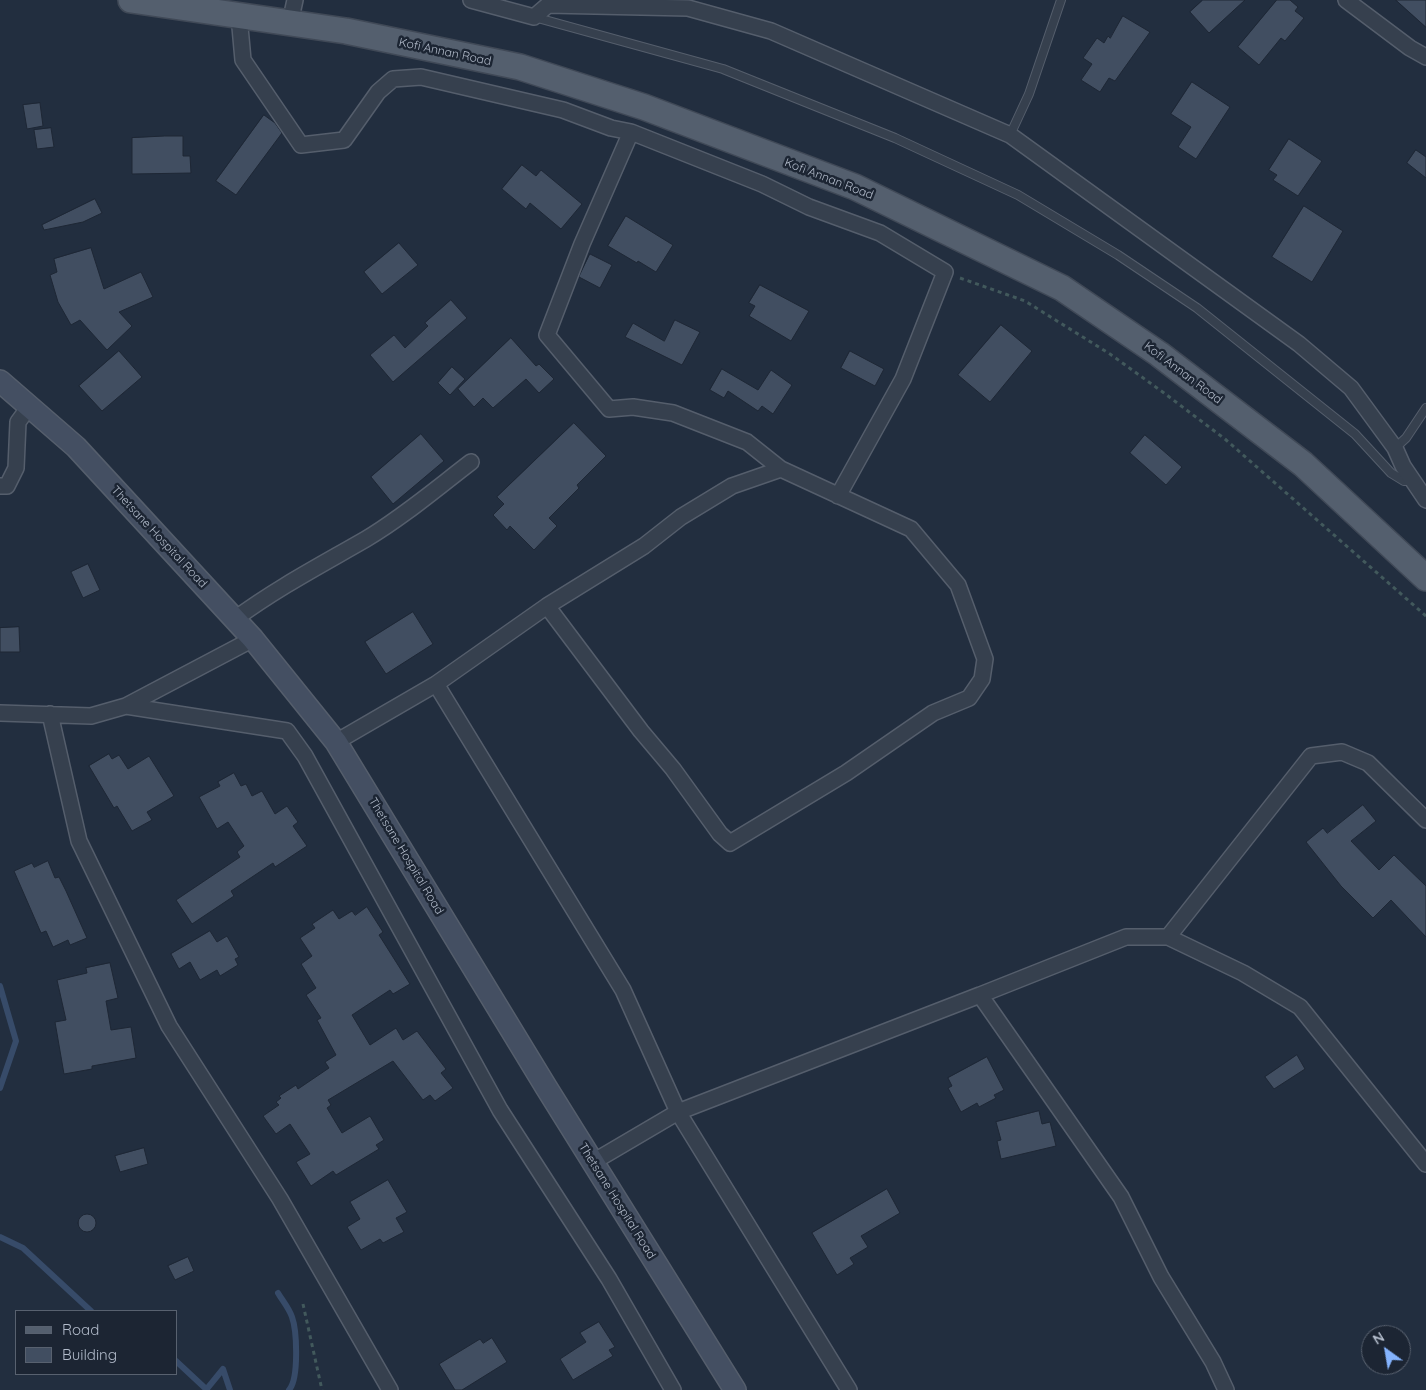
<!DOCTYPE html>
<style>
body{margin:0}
#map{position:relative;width:1426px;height:1390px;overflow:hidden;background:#222e3f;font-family:Quicksand,sans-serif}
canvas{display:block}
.legend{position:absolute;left:15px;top:1310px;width:162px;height:65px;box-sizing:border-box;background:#1c2533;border:1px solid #58616f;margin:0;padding:6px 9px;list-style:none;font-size:15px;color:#b2bbca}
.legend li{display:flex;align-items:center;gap:10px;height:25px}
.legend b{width:25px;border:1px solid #58616f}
.north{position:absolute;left:1361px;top:1325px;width:50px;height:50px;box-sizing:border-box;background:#1c2533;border:1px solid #58616f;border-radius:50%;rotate:328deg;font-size:14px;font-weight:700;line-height:20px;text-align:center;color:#b2bbca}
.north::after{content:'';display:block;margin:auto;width:18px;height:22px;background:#84b3fd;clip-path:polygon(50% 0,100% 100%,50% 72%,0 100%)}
</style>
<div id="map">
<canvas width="1426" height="1390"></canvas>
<ul class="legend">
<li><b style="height:6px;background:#545f6e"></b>Road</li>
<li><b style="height:14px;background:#414e61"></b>Building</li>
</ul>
<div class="north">N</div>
</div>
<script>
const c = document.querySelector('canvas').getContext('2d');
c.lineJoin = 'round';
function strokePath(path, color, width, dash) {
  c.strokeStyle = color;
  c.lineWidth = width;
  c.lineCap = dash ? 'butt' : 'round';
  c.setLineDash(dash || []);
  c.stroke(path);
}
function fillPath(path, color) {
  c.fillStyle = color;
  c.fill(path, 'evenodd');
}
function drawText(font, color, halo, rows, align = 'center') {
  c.font = font + ' Quicksand,sans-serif';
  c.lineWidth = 5;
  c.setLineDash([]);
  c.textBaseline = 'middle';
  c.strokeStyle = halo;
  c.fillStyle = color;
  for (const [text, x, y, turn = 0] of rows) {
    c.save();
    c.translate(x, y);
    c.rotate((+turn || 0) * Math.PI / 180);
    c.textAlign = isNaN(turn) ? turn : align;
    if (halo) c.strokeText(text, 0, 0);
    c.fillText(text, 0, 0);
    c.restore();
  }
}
const stream = new Path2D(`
 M0 986 16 1041 0 1088
 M0 1237 23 1248 91 1311
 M278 1293C282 1300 289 1308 292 1317 297 1331 299 1379 289 1390
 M176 1361 206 1389
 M206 1390 223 1369 230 1390`);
const building = new Path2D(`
 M1203 0H1245L1209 33 1190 12Z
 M1277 0H1290L1298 7 1295 11 1304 18 1285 41 1281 38 1259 65 1238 47Z
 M1396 0H1426V27Z
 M1123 16 1150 32 1115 81 1109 78 1100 92 1081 80 1092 64 1083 58 1097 38 1104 43 1108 36 1110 38Z
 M1192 82 1230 107 1196 159 1178 147 1191 127 1171 114Z
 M40 103 43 126 27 129 23 105Z
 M264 115 275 123 282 133 236 195 216 181Z
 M51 128 54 147 37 149 34 130Z
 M165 136H183V156H190L191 173 132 174V138Z
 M1289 139 1322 161 1298 196 1273 180 1277 175 1269 170Z
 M1416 150 1426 157V178L1407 163Z
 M522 165 536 176 541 170 582 204 561 229 530 203 526 209 502 189Z
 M95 199 102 213 83 222 44 230 42 225Z
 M1304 206 1343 231 1312 282 1272 257Z
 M626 216 673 245 656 272 638 261 637 263 608 246Z
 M399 243 418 265 382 294 364 272Z
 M91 248 104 289 141 272 153 297 119 312 132 326 107 350 80 320 71 325 58 302 50 275 57 272 54 259Z
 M590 254 612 265 600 288 579 277Z
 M760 285 809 311 791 341 749 316 755 306 749 303Z
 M451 300 467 318 393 382 370 355 394 335 405 348 428 326 425 323Z
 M675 320 700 332 682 365 625 337 633 323 664 341Z
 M1001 325 1032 351 990 402 958 375Z
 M511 338 536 366 539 364 554 379 539 393 526 379 493 408 483 398 474 407 458 389Z
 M119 351 142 377 102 411 79 386Z
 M850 351 884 369 875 386 841 368Z
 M452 367 465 379 450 395 438 383Z
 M722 369 758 390 771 370 792 385 773 414 762 406 758 411 728 391 724 398 710 390Z
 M574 423 606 456 577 485 579 488 549 518 557 526 534 550 510 526 507 530 493 515 504 504 497 497Z
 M421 434 444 461 393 504 371 477Z
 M1145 435 1182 467 1166 485 1130 453Z
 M88 564 100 590 83 598 71 572Z
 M413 612 433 644 386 674 365 642Z
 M19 627 20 652H0V628Z
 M109 754 112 759 119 755 128 769 149 756 174 796 147 812 152 820 132 831 117 806 114 808 89 766Z
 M234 773 241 786 246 784 252 796 262 791 275 814 287 806 298 822 293 826 307 846 275 867 273 863 231 891 234 896 192 924 176 900 240 857 237 852 244 846 228 822 217 829 199 797 220 786 218 782Z
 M1363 805 1376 821 1351 841 1379 870 1394 855 1426 886V937L1391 900 1373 918 1341 886 1306 842 1323 828 1327 833Z
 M48 861 55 878 59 877 66 891 87 938 70 945 68 940 53 947 46 931 41 933 14 871 32 863 34 867Z
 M367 907 383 932 379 935 410 984 393 994 390 990 352 1015 370 1045 396 1028 403 1040 417 1031 446 1069 441 1073 453 1088 435 1101 430 1095 423 1100 393 1061 328 1100 331 1105 327 1108 342 1133 370 1116 384 1140 376 1145 379 1149 336 1175 333 1171 311 1186 296 1162 310 1154 290 1124 276 1134 263 1116 279 1105 276 1102 281 1098 279 1096 296 1085 298 1089 329 1068 325 1062 336 1055 317 1020 321 1018 306 995 316 988 301 964 312 956 300 938 315 928 312 924 333 910 339 919 352 911 355 915Z
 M210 931 217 942 227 936 239 957 235 959 238 965 220 976 217 970 200 980 190 962 179 969 171 954Z
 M110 963 118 998 106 1001 111 1030 131 1027 136 1058 92 1066V1069L64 1074 55 1022 66 1020 57 980 87 973 86 968Z
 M1297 1055 1305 1069 1274 1089 1265 1077Z
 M987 1057 1004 1090 994 1095 996 1098 979 1107 977 1103 961 1112 948 1088 952 1086 948 1078Z
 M1039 1111 1042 1124 1050 1122 1056 1146 1001 1159 997 1141 1001 1140 996 1122Z
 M144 1148 148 1164 120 1172 115 1156Z
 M388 1180 407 1212 396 1218 404 1232 383 1243 380 1239 361 1250 347 1227 360 1219 350 1202Z
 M887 1189 900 1213 861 1236 868 1247 850 1258 854 1264 837 1275 812 1233Z
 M78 1223a9 9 0 1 1 18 0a9 9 0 1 1-18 0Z
 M188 1257 194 1271 175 1280 168 1266Z
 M599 1322 615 1347 609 1350 613 1356 573 1380 560 1359 586 1342 580 1333Z
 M492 1338 507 1362 462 1390H455L439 1364 480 1339 483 1343Z`);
const path = new Path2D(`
 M960 278 1025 301 1110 354 1164 393 1225 439 1426 616
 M303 1304 322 1390`);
const service = new Path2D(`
 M534 17 723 69 895 138 1018 195 1118 255 1197 308 1355 434 1391 473 1404 481H1412
 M1010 135 1029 94 1061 0
 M1395 448 1406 438 1426 408`);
const minor = new Path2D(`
 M471 0 534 17 548 5 688 8 771 31 1010 135 1299 344 1351 388 1395 448 1403 466 1426 500
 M1346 0 1410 48 1426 57
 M239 16 243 60 301 145 344 140 378 92 393 79 421 77 563 110 611 128 631 132 582 244 547 335 609 409 633 407 673 413 747 442 781 469
 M290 23 295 0
 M631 132 762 184 809 207 880 233 945 272 903 379 838 496
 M0 486H7L16 468 18 422 29 407
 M235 619C277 588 321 565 366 539 403 517 437 488 471 462
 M436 684 623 990 678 1112 849 1390
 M126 706 287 731 305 756 500 1110 609 1279 673 1390
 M0 713 91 716 126 706 253 639
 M50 714 79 841 169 1026 280 1199 390 1390
 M336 742 436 684 547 606 644 546 681 517 732 486 781 469 911 529 958 585 985 659 982 679 969 698 933 713 846 773 730 843 720 834 673 769 641 731 547 606
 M1168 937 1311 756 1342 752 1368 763 1426 820
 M980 995 1126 937H1168L1243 973 1300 1007 1426 1164
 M593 1162 678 1112 980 995 1121 1197 1161 1277 1213 1362 1226 1390`);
const secondary = new Path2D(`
 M0 381 76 447 253 639 336 742 546 1087 735 1390`);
const primary = new Path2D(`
 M131 0 346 31 520 67 644 107 855 187 1062 288 1159 354 1303 464 1426 578`);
const streetNames = [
 ["Kofi Annan Road",445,52,12],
 ["Kofi Annan Road",829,179,21],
 ["Kofi Annan Road",1183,373,37],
 ["Thetsane Hospital Road",159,537,47],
 ["Thetsane Hospital Road",406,856,59],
 ["Thetsane Hospital Road",617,1201,58]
];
strokePath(stream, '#374b69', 6);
fillPath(building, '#414e61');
strokePath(building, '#1e2735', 1);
strokePath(service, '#555e6c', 10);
strokePath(minor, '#555e6c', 18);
strokePath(secondary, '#555e6c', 24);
strokePath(primary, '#404957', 28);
strokePath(path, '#42595c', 3, [4, 4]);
strokePath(service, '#36404e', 8);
strokePath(minor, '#36404e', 15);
strokePath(secondary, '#444f62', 21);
strokePath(primary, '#545f6e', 25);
drawText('12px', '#b2bbca', '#1c2533', streetNames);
</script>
